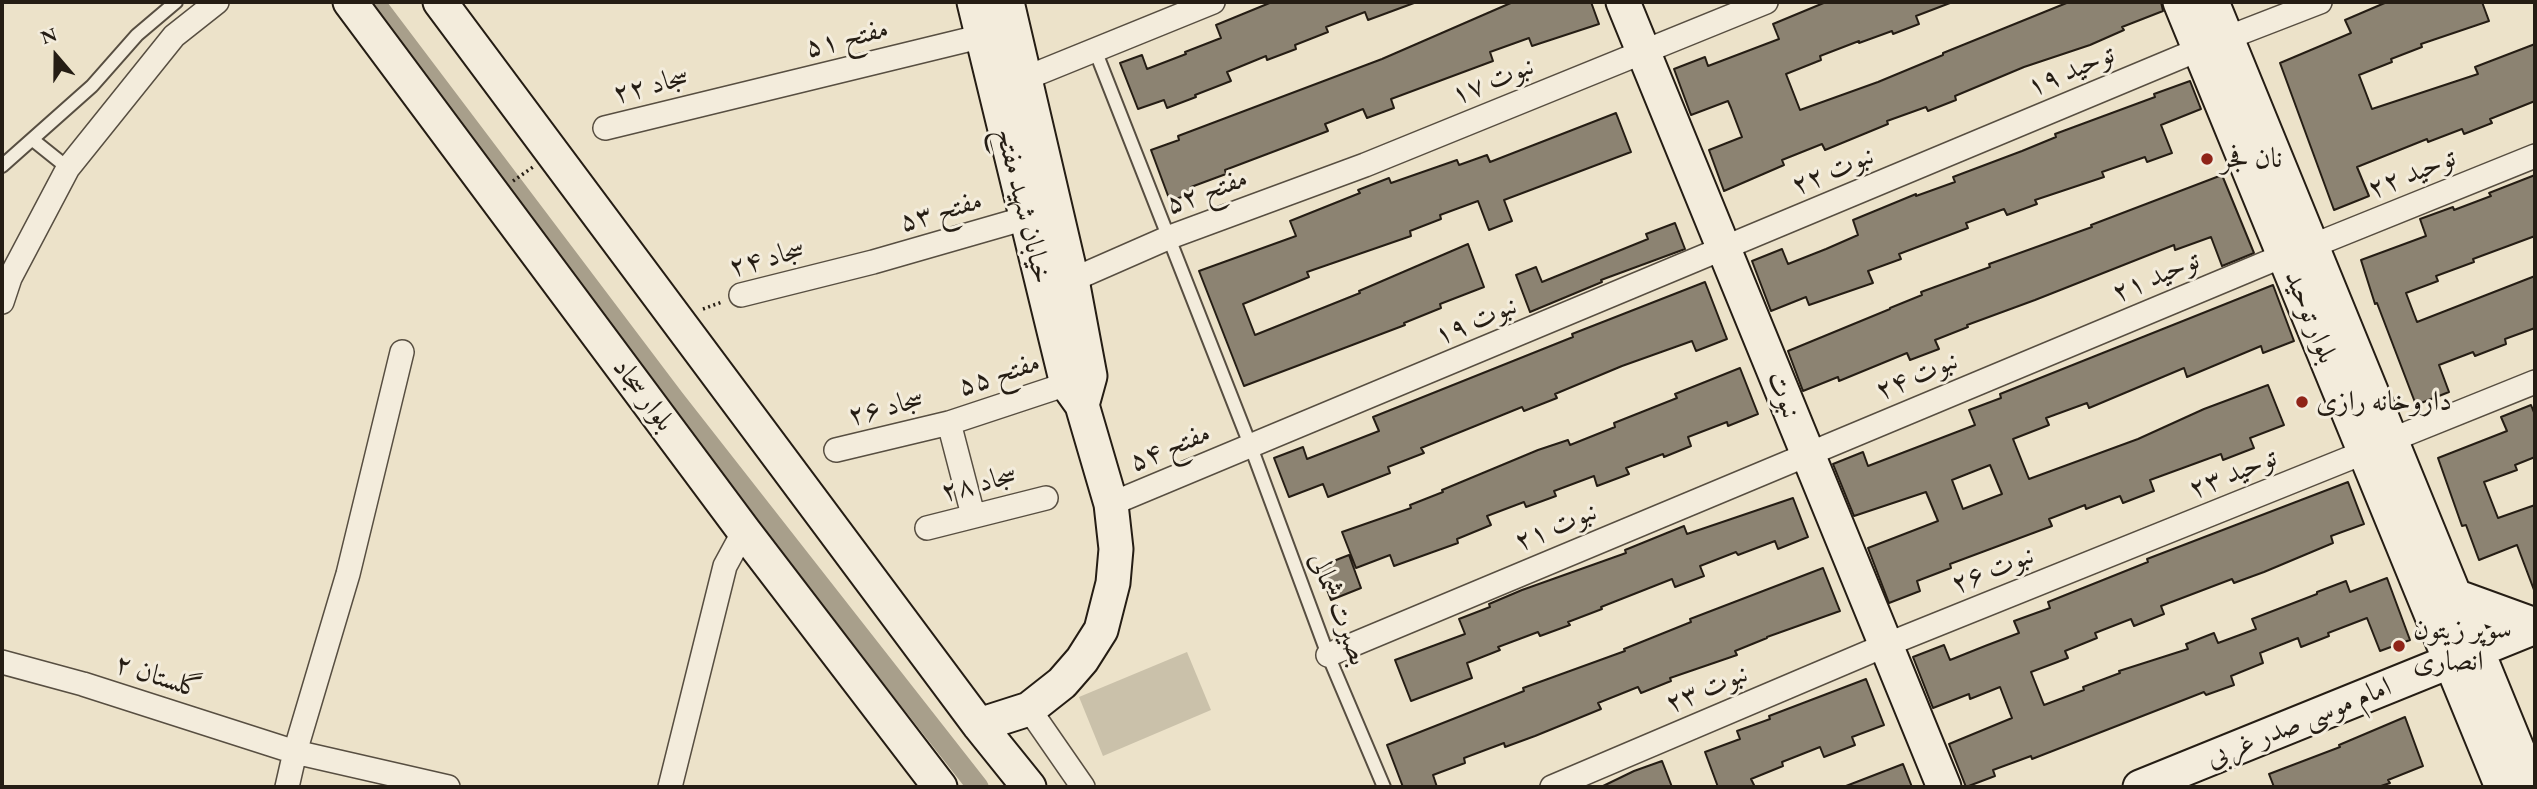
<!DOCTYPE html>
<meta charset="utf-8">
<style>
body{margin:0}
#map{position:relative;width:2537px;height:789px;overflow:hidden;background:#ece2c9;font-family:"EB Garamond",serif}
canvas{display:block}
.frame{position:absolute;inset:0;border:4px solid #251d14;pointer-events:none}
.north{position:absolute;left:21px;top:21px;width:70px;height:70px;-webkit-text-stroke:5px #f3ecdc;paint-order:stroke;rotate:340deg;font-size:19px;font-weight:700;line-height:28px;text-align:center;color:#251d14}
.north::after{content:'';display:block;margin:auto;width:24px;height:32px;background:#251d14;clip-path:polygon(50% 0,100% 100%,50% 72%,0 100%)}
</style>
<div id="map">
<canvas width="2537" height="789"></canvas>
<div class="frame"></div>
<div class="north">N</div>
</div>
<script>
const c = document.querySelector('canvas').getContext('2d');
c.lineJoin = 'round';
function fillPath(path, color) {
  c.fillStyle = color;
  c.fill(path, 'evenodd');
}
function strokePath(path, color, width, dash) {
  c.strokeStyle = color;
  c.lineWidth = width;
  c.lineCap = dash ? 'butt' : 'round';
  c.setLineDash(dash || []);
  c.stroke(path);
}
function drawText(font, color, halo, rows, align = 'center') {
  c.font = font + ' "EB Garamond",Amiri,serif';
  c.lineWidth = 6;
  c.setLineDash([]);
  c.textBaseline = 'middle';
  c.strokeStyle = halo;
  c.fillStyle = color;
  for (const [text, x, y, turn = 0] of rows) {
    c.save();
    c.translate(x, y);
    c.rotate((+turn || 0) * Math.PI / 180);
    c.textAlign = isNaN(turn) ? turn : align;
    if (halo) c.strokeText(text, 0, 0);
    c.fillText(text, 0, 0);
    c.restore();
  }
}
const green = new Path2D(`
 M1187 652 1211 710 1103 756 1079 697Z`);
const canal = new Path2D(`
 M374 2 674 399 978 787`);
const building = new Path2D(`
 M1272 2 1414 3 1368 20 1365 12 1326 27 1328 32 1295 45 1296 49 1267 60 1266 56 1227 72 1231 81 1195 95 1196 97 1167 108 1164 100 1138 109 1120 63 1142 55 1147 69 1186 54 1185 52 1221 38 1216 25Z
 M1513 2H1591L1599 24 1532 46 1529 38 1490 52 1493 61 1391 99 1394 108 1367 118 1363 109 1325 124 1328 131 1225 170 1226 174 1191 187 1193 193 1170 201 1151 150 1179 140 1178 136 1382 59Z
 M1826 2 1950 3 1916 16 1919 24 1893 34 1892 31 1859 43V41L1820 56 1821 60 1786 74 1800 110 1878 82 1943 55V53L2069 2H2161L2163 11 2122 27 2124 30 2090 45 2024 67 1955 96 1956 100 1928 111 1926 107 1887 121 1888 124 1825 150 1822 144 1782 160 1784 165 1724 191 1709 150 1742 137 1731 108 1728 101 1691 115 1674 69 1705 57 1708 66 1779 39 1773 24Z
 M2387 2H2482L2489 21 2421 44 2422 47 2391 59 2392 62 2359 75 2372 109 2478 74 2475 67 2535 44V101L2490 119 2492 123 2464 134 2462 129 2428 142 2427 139 2357 167 2369 196 2334 210 2280 63 2351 33 2345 20Z
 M2190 81 2201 109 2161 125 2172 153 2147 162 2145 157 2102 172 2104 177 2035 200 2037 204 2007 215 2004 209 1966 223 1968 228 1899 254 1901 259 1868 271 1873 283 1809 305 1806 297 1771 311 1752 261 1782 249 1788 264 1826 249 1858 235 1853 220 1916 194V196L1955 182 1953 177 2022 151 2056 137 2055 134 2155 97 2154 94Z
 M1616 113 1631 152 1504 200 1512 221 1489 230 1478 201 1440 215 1441 219 1410 231 1411 236 1307 272 1309 277 1243 304 1255 335 1360 293 1359 291 1468 244 1484 287 1440 304 1441 308 1404 323 1405 325 1244 386 1199 271 1296 236 1290 221 1360 193 1358 190 1389 178 1391 183 1457 160 1459 165 1487 155 1490 162Z
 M2222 175 2254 253 2222 266 2211 237 2175 250 2174 245 2035 300 1967 325 1968 327 1935 340 1939 349 1910 360 1907 353 1839 381 1838 377 1803 391 1788 351 1890 309V308L1922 295 1921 292 1990 267 1989 264 2092 227 2091 225Z
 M2535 175V236L2473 259 2474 262 2436 276 2438 281 2406 293 2417 322 2535 276V328L2505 339 2506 344 2475 356 2473 352 2439 365 2449 392 2416 405 2377 303 2375 304 2361 260 2426 236 2420 219 2453 207 2454 210 2491 196 2489 193Z
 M1675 223 1685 249 1601 280 1602 282 1530 312 1516 275 1536 267 1542 282 1648 239 1646 234Z
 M1705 282 1727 339 1696 351 1692 341 1622 366 1555 394 1557 398 1524 411 1522 407 1421 448 1424 453 1388 467 1390 473 1328 497 1323 484 1289 497 1274 458 1303 447 1307 459 1379 431 1373 417 1573 337 1572 334Z
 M2273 285 2294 341 2263 353 2261 346 2187 377 2184 368 2089 408 2087 403 2046 418 2049 425 2013 439 2029 479 2138 439 2204 409 2268 385 2284 425 2250 438 2254 448 2223 460 2221 454 2150 480 2154 491 2123 503 2120 496 2086 509 2085 505 2049 519 2052 526 1950 564 1951 568 1917 581 1920 591 1889 603 1868 548 1938 521 1926 492 1854 516 1833 464 1863 452 1868 466 1975 425 1969 410 2001 398 2000 394ZM1990 465 2002 494 1963 509 1952 480Z
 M1740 368 1758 414 1728 426 1727 422 1688 437 1691 446 1664 457 1663 454 1626 468 1629 474 1597 486 1594 476 1554 491 1556 496 1526 507 1524 502 1487 516 1491 525 1457 539 1458 543 1394 566 1390 555 1356 568 1342 532 1411 508 1410 505 1443 492 1442 490 1538 450 1568 440 1570 445 1615 427 1614 423 1677 398 1675 394Z
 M2531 405 2535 415V457L2515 465 2517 470 2484 482 2498 518 2535 505 2534 590 2517 545 2479 560 2466 525 2462 526 2438 458 2507 431 2501 417Z
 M2348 482 2364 524 2331 536 2333 543 2264 572 2234 583 2232 579 2161 606 2164 614 2134 626 2131 619 2095 633 2097 638 2065 651 2068 658 2031 672 2044 705 2084 690 2083 687 2120 673 2119 671 2188 649 2186 644 2214 633 2218 643 2256 629 2252 619 2317 594V592L2346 581 2350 592 2387 578 2410 640 2380 651 2367 618 2328 633 2329 636 2301 647 2298 638 2260 653 2263 663 2231 676 2234 685 2206 695 2204 692 2032 759 2031 756 1993 770 1995 776 1966 787 1949 744 2012 718 2000 687 1970 699 1969 694 1933 708 1913 657 1944 645 1950 660 1985 646 2019 633 2014 621 2050 608 2048 602 2148 562 2147 559Z
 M1793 498 1808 537 1778 549 1775 541 1738 555 1736 552 1700 566 1704 576 1675 587 1672 579 1601 607 1602 609 1568 622 1570 625 1540 636 1538 632 1498 647 1500 650 1467 663 1472 678 1411 701 1395 660 1465 634 1459 619 1490 607 1489 604 1522 590 1626 553 1625 550 1684 526 1687 534Z
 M1349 555 1361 588 1331 600 1318 567Z
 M1823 568 1840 611 1767 637V638L1735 651 1737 655 1670 678 1671 681 1641 693 1638 687 1598 703 1601 709 1535 736 1505 747 1504 743 1464 758 1465 763 1433 775 1437 787H1403L1387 745 1524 691 1523 688 1625 651 1624 649 1691 622 1690 619Z
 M1866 679 1884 725 1852 737 1855 745 1824 757 1820 747 1782 762 1783 766 1751 779 1755 787H1718L1705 752 1740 739 1737 731 1770 719 1769 716Z
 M2405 717 2423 766 2388 780 2390 783 2378 787H2274L2269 774 2340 747 2339 745Z
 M1662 761 1672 787H1601L1634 771Z
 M1903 764 1912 787H1846V786Z`);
const path = new Path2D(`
 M513 181 533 167
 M703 309 722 302`);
const lane = new Path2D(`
 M1095 50 1251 447 1328 655 1384 787
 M33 140 68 168
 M2 166 92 86 137 35 176 2`);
const street = new Path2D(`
 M2227 38 2320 2
 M1026 78 1213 2
 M605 128 983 36
 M2312 246 2535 156
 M1072 280 1170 237 1365 165 1766 2
 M741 295 873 262 1026 218
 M2 302 10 278 68 168 174 36 217 2
 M949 423 973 515
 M2391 440 2535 382
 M836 450 949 423 1067 384
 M1111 504 2200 49
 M927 528 1046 498
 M1328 655 2285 255
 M2 662 83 684 295 752 448 787
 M1029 709 1083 787
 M287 787 295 752 348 574 402 352
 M670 787 725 566 744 531
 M1552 787 1886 645 2365 452`);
const secondary = new Path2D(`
 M350 2 744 531 940 787
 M440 2 979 725 1029 787
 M974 2 1067 384 1082 405 1111 504 1116 549 1113 583 1101 630 1082 660 1062 683 1029 709 979 725
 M1007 2 1072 280 1090 376 1082 405
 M1623 2 1944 787
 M2180 2 2502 787
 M2212 2 2533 787
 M2455 596 2535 625
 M2140 787 2535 627`);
const markers = [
 [2207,159,7,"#8f2418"],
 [2302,402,7,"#8f2418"],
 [2399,646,7,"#8f2418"]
];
const streetNames = [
 ["مفتح ۵۱",847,39,-14],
 ["توحید ۱۹",2071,71,-23],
 ["نبوت ۱۷",1493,81,-22],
 ["سجاد ۲۲",651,86,-14],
 ["نبوت ۲۲",1833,171,-23],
 ["توحید ۲۲",2412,174,-22],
 ["مفتح ۵۲",1207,192,-20],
 ["خیابان شهید مفتح",1023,206,76],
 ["مفتح ۵۳",941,212,-16],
 ["سجاد ۲۴",767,259,-15],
 ["توحید ۲۱",2156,277,-23],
 ["بلوار توحید",2310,317,68],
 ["نبوت ۱۹",1476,321,-23],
 ["مفتح ۵۵",999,375,-18],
 ["نبوت ۲۴",1917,376,-23],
 ["بلوار سجاد",643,395,53],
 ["نبوت",1783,395,68],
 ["سجاد ۲۶",886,408,-14],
 ["مفتح ۵۴",1170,448,-22],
 ["توحید ۲۳",2233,474,-22],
 ["سجاد ۲۸",979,484,-14],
 ["نبوت ۲۱",1556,527,-23],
 ["نبوت ۲۶",1993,570,-22],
 ["بصیرت شمالی",1338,609,69],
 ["گلستان ۲",158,677,18],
 ["نبوت ۲۳",1707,689,-23],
 ["امام موسی صدر غربی",2299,723,-22]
];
const poiNames = [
 ["نان فجر",2221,159],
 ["داروخانه رازی",2316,402],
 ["سوپر زیتون",2413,630],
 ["انصاری",2413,662]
];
fillPath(green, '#cac1aa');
strokePath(canal, '#a89f8b', 21);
fillPath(building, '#8c8372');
strokePath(building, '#251d14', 2);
strokePath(lane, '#574e41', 16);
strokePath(street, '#574e41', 26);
strokePath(secondary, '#251d14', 37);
strokePath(path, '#251d14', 3.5, [2, 3.5]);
strokePath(lane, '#f3ecdc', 12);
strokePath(street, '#f3ecdc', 23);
strokePath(secondary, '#f3ecdc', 33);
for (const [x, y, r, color] of markers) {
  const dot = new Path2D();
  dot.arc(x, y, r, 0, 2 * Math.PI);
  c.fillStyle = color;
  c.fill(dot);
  strokePath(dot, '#f3ecdc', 2.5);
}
drawText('28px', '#251d14', '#f3ecdc', streetNames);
drawText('28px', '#251d14', '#f3ecdc', poiNames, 'left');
</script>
